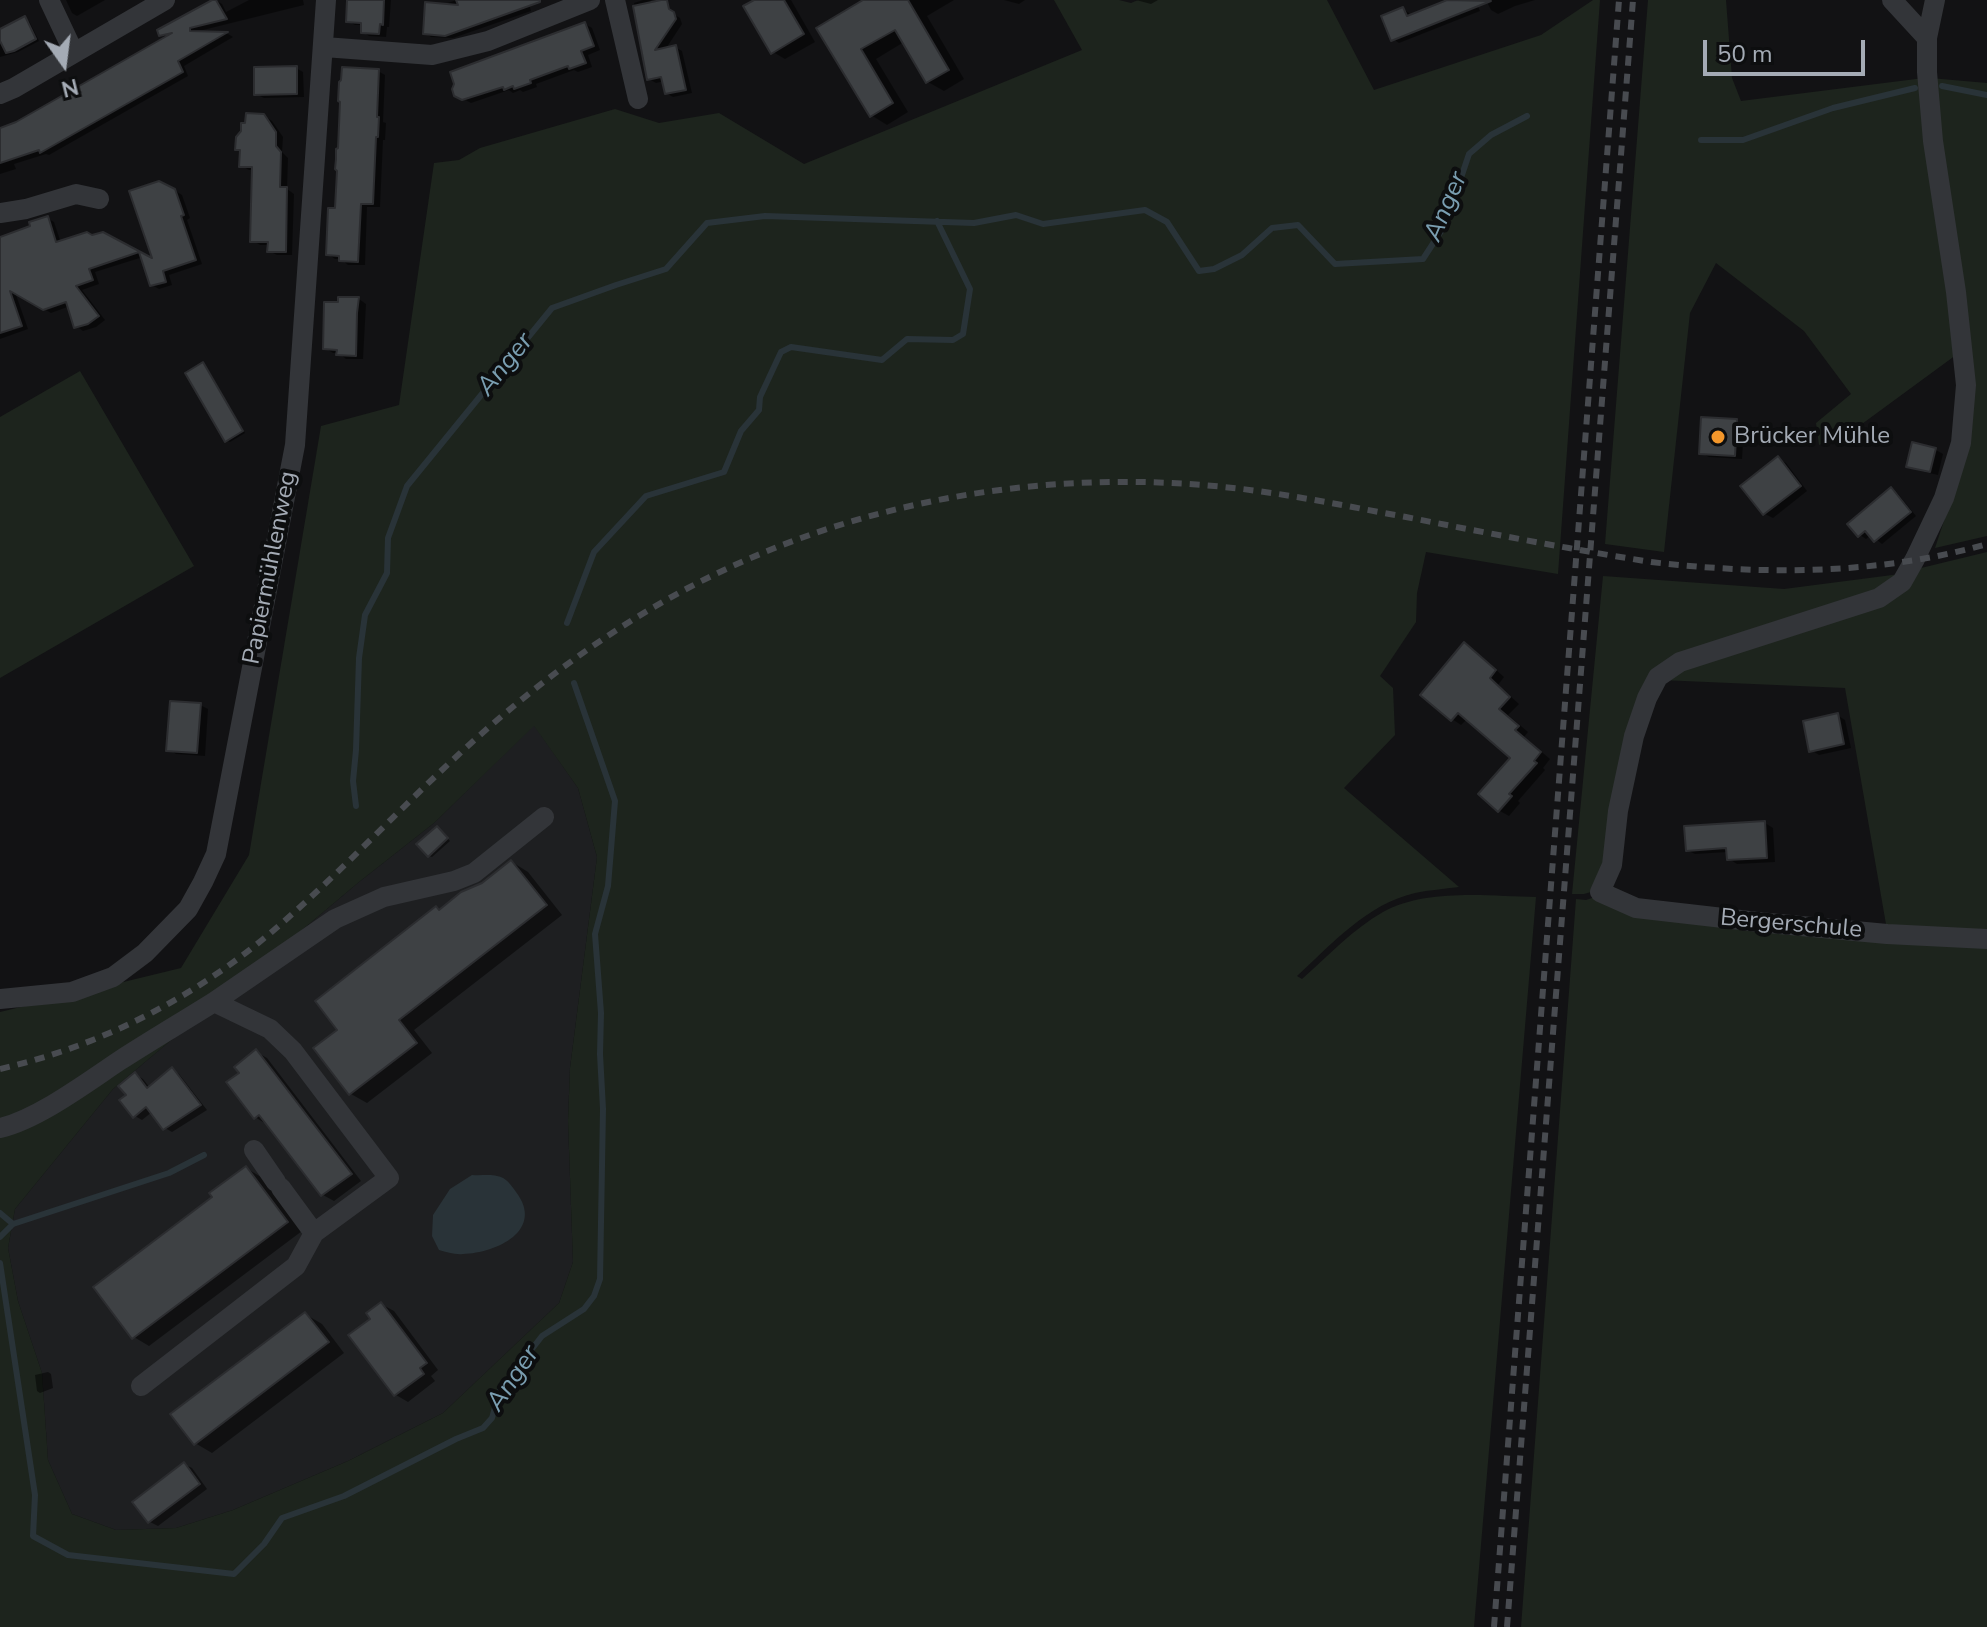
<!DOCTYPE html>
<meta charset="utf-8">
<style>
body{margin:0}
#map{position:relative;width:1987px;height:1627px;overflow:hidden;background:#121214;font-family:"Nunito Sans",sans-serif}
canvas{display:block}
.north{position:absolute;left:24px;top:24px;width:80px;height:80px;-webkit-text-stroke:6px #0d0e0f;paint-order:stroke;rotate:166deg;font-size:22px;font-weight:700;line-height:32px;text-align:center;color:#a4abb5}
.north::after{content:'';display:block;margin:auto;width:28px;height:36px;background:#a4abb5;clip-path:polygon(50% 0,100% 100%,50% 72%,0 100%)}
.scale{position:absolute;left:1703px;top:40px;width:162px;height:36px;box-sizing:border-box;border:4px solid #a4abb5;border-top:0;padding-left:10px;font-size:24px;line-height:28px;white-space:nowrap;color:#a4abb5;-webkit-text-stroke:6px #0d0e0f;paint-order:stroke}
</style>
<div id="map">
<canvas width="1987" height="1627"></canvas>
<div class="north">N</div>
<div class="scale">50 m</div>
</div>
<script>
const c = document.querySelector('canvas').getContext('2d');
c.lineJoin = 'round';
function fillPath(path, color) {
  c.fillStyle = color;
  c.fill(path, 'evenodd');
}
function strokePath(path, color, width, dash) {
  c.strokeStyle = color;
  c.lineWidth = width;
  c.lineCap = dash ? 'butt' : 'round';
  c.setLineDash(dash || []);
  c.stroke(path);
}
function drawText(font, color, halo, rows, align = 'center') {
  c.font = font + ' "Nunito Sans",sans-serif';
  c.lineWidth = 8;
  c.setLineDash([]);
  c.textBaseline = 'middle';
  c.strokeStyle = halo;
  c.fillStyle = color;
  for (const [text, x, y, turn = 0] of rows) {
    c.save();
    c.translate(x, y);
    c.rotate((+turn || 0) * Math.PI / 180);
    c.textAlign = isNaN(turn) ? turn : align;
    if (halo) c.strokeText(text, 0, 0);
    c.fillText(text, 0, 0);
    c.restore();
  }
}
const built = new Path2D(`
 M534 725 578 788 597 857 570 1068 568 1121 573 1262 559 1303 443 1413 348 1461 233 1510 176 1528 116 1530 72 1514 48 1460 42 1373 18 1301 8 1248 15 1209 113 1089 359 882 434 823Z`);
const green = new Path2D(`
 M1054 0H1119L1131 3 1138 0H1327L1374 90 1541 35 1593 0H1600L1558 574 1426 552 1417 593 1416 622 1380 676 1393 688 1395 735 1344 788 1459 887C1444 889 1429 890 1415 893 1367 904 1332 944 1297 976L1302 979C1328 956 1353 929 1383 912 1426 888 1489 896 1536 897L1474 1627H0V1012L181 968 249 855 321 426 399 405 434 163 459 160 480 148 615 109 659 123 719 113 804 164 1082 50ZM534 726 578 788 597 857 570 1068 568 1121 573 1262 559 1303 443 1413 348 1461 233 1510 176 1528 116 1530 72 1514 48 1460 42 1373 18 1301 8 1248 15 1209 113 1089 359 882 434 823Z
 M1648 0H1726L1732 78 1741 101 1924 78 1956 355 1851 432 1819 445 1816 423 1851 394 1804 331 1716 263 1690 313 1664 552 1605 544Z
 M1930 78 1987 83V536L1935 548 1970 442Z
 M80 371 194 566 0 678V417Z
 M1987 552V934L1887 930 1845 688 1661 680 1682 665 1882 604 1921 568Z
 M1900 574 1898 581 1657 675 1598 890 1584 894H1572L1603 576 1784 589Z
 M1601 895 1987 942V1627H1521L1576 899 1586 900Z`);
const water = new Path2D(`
 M472 1175C480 1176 490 1174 497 1176 506 1177 511 1185 516 1192 545 1230 497 1253 463 1254 455 1255 447 1252 439 1250L432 1236 433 1215 450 1189Z`);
const shadow = new Path2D(`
 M66 0H105L77 16 72 13Z
 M215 0 222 4 226 12 249 0H303L304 5 195 32 228 34 233 37 184 66 188 76 49 155 46 154 14 164 16 169 0 174V130L16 124 166 38 161 34Z
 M348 0H391L389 27H387L386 37 369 36 363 32V25H355L348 21Z
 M457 0H528L531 11 453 38 431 37 425 33 441 5Z
 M643 0H650L680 18 682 24 665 50 675 47 682 51 692 93 673 97 666 93 664 81 656 83 649 79 634 3Z
 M758 0H791L815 42 785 59 773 52Z
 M867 0H954L927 16 964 79 944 91 928 82 904 42 876 59 908 112 887 125 871 115 819 29Z
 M1004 0H1025L1019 4Z
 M1136 0H1158L1151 4Z
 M1448 0H1475L1480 11 1399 43 1393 39 1403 9 1409 13 1411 16 1448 1Z
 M1486 0H1535L1515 6 1498 14 1491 10Z
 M25 19 29 21 39 41 18 52 0 57V31Z
 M585 24 592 28 600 50 588 55 592 67 578 72 574 70 536 84 537 87 523 92 520 90 513 93 509 90 471 103 456 95Z
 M296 68 303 72 304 97 264 98 256 94Z
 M378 71 385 75 383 122 386 123 385 140H383L380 207H367L365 265H348L341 259H335L328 254 337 210Z
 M264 116 272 121 283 137 282 152 288 158 287 189 294 194 292 255H277L269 251 270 245H260L252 240 254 170H249L242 166V152L237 149Z
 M174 190 182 195 190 218 187 220 202 264 169 275 172 285 159 289 152 285 143 257 95 272 99 284 82 290 105 320 96 327 83 331 76 326 70 306 51 313 15 292 28 329 0 339V239L33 228 47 218 54 222 61 243 103 234 156 262Z
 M359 299 366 304 363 359H346L339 353H333L325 348Z
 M203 364 206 366 245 433 230 442 226 440Z
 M1736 421 1744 426 1742 459 1709 457 1701 453Z
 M1936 450 1943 454 1938 475 1916 470 1908 466Z
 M1778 459 1786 463 1807 491 1773 518 1765 514Z
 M1891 490 1898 494 1916 516 1882 544 1871 535 1866 539 1860 535Z
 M1474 650 1504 677 1498 685 1519 704 1508 715 1528 732 1524 737 1550 759 1543 768 1545 770 1518 801 1520 803 1509 816 1500 811 1481 794 1512 757 1467 719 1461 725 1452 719Z
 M200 705 208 709 205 756 176 754 169 749Z
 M1837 715 1845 720 1851 748 1819 755 1811 750Z
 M1765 823 1773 828 1775 862 1737 864 1729 859 1728 852 1695 854 1687 850Z
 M440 830 450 841 432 857 429 856Z
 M512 862 528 872 562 915 414 1030 432 1053 367 1103 351 1094 316 1049 340 1030 440 911 483 885Z
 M256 1052 267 1058 361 1181 334 1201 323 1195 268 1123 266 1124 255 1117 241 1073Z
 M172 1070 179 1074 207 1110 172 1132 165 1128 152 1112 142 1120 135 1116 128 1096 136 1075 143 1079 150 1088Z
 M246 1168 261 1177 302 1231 149 1346 134 1337 215 1198Z
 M381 1304 394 1311 438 1370 431 1376 435 1381 408 1402 396 1395 351 1336 373 1320Z
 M305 1314 322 1324 344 1353 212 1453 195 1443Z
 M48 1372 51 1374 53 1388 40 1393 37 1391 35 1375Z
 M184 1464 192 1468 207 1489 158 1526 150 1522 134 1502Z`);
const stream = new Path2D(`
 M1942 86 1987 95
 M1701 140H1743L1833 108 1915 88
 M567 623 594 552 646 496 724 472 741 431 759 410 760 397 781 352 791 347 882 360 907 339 953 340 963 334 970 289 937 221
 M356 806 353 781 356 750 359 658 365 615 387 573 388 538 407 486 552 308 616 285 666 269 707 223 765 216 974 223 1016 215 1043 224 1145 210 1167 222 1199 271 1214 269 1242 255 1272 228 1298 225 1335 264 1423 259 1445 225 1469 154 1491 135 1527 116
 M0 1213 13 1224
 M0 1237 13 1224 169 1173 204 1155
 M0 1263 35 1495 33 1536 68 1555 234 1574 264 1544 282 1518 344 1496 456 1439 483 1428 492 1418 500 1390 542 1336 584 1309 594 1296 600 1279 603 1109 600 1054 601 1013 595 934 608 886 615 801 574 683`);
const building = new Path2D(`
 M212 0H216L227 19 190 28V31L228 32 178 61 183 72 40 153 39 150 0 163V128L16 122 172 33 159 36 157 30Z
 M347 0H384L383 25 380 24 379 34 361 33V23L346 22Z
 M456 0H540V2L445 36 423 34 425 2 458 5Z
 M661 0H667L669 9 674 12 676 19 655 50 676 45 686 90 665 94 661 77 647 80 633 6Z
 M754 0H784L804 34 771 54 743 6Z
 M863 0H908L949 70 926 83 895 30 861 49 893 103 870 117 816 28Z
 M1447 0 1491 1 1391 41 1381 16 1403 7 1407 16Z
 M25 16 36 39 14 51 6 53 0 41V29Z
 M585 22 594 46 581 51 586 63 569 69 568 66 530 80 531 83 514 89 513 86 504 90 503 87 462 100 454 96 452 89 454 84 450 72Z
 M297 66V94L254 95V67Z
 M342 67 379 69 377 117H379L378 137H376L373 204H361L358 262 339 261V256L326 255 328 208H335L337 171 335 169 336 159V149L338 148 340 102 338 101 339 82 341 80Z
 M246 113 264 114 276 132V146L281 152 280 187H287L286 252H267L268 242H250L252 167H239L240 150H235L236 137 241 131V123H245Z
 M159 181 175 189 184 215 181 216 196 260 163 271 166 282 150 286 139 252 89 269 93 280 76 286 99 316 88 324 74 328 66 302 43 310 10 291 22 326 0 333V237L30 226 29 222 48 216 56 242 87 232 92 235 103 232 152 258 129 191Z
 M338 297H359L357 313 356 356 336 355 337 350 323 349 324 302H338Z
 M203 362 243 431 225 442 185 373Z
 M1701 417 1737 419 1735 456 1699 454Z
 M1912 442 1936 448 1930 472 1906 467Z
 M1778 456 1801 486 1763 515 1740 486Z
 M1891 487 1911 512 1874 542 1865 531 1858 537 1847 524Z
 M1464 642 1496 670 1490 678 1510 697 1499 709 1519 726 1515 730 1541 752 1534 761 1537 763 1509 794 1512 796 1498 812 1478 794 1510 758 1458 713 1451 721 1420 695Z
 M170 701 201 703 197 753 166 751Z
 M1838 713 1844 744 1809 752 1803 721Z
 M1765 821 1767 858 1727 860 1726 848 1686 851 1684 826Z
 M437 826 448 838 428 857 416 844Z
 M511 860 547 905 399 1020 417 1043 349 1095 313 1048 337 1030 315 1001 436 906 439 910 461 892 482 883Z
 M256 1049 352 1174 321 1196 259 1115 254 1119 226 1082 239 1073 234 1067Z
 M172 1067 201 1105 163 1130 146 1107 133 1118 119 1100 126 1095 118 1086 135 1072 147 1088Z
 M246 1166 288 1222 132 1339 93 1287 212 1197 209 1193Z
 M381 1302 427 1363 420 1368 424 1374 394 1396 348 1335 370 1319 366 1313Z
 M305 1312 329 1342 194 1445 170 1414Z
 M184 1462 200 1484 148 1523 132 1502Z`);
const street = new Path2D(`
 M49 0 74 53
 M615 0 638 99
 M1892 0 1927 38
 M1935 0 1927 38V72L1933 141 1956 292 1966 385 1961 443 1944 498 1915 559 1902 582 1879 598 1680 662 1658 677 1647 698 1634 736 1618 811 1612 865 1600 892 1636 908 1758 922 1887 934 1987 939
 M324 47 432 55 488 41 590 0
 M0 94 14 88 165 0
 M0 213 26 209 76 194 99 199
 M0 999 72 992 113 977 145 953 188 909 203 882 216 854 295 445 326 0
 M214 1002 335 919 384 897 454 881 474 873 544 817
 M0 1128C38 1119 86 1083 119 1061 150 1041 182 1022 214 1002L270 1029 293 1051 389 1178 314 1233 296 1266 141 1386
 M254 1150 276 1182
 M281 1188 314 1233`);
const rail = new Path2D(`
 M0 1069C96 1047 186 1002 262 940 331 883 392 816 457 756 527 691 603 633 688 588 851 502 1040 468 1224 487 1285 493 1345 506 1406 517 1487 533 1569 549 1651 562 1762 575 1879 575 1987 544
 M1494 1627 1619 0
 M1507 1627 1633 0`);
const markers = [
 [1718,437,8,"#f4972b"]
];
const poiNames = [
 ["Brücker Mühle",1734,437]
];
const streetNames = [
 ["Papiermühlenweg",271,568,-79],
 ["Bergerschule",1791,925,5]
];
const waterNames = [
 ["Anger",1447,207,-67],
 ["Anger",506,365,-51],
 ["Anger",514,1379,-56]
];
fillPath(built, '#1e1f21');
fillPath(green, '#1d241d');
fillPath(water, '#293338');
fillPath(shadow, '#0007');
strokePath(stream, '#293338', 6);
fillPath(building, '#3e4144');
strokePath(building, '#2c2d30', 2);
strokePath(street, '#333539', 20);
strokePath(rail, '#484b50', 6, [10, 8]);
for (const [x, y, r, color] of markers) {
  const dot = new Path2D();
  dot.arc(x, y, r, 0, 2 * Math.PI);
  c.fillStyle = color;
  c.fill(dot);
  strokePath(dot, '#0d0e0f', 3);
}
drawText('24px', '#a4abb5', '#0d0e0f', poiNames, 'left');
drawText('24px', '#a4abb5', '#0d0e0f', streetNames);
drawText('italic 26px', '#7a9eb1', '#0d0e0f', waterNames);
</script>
